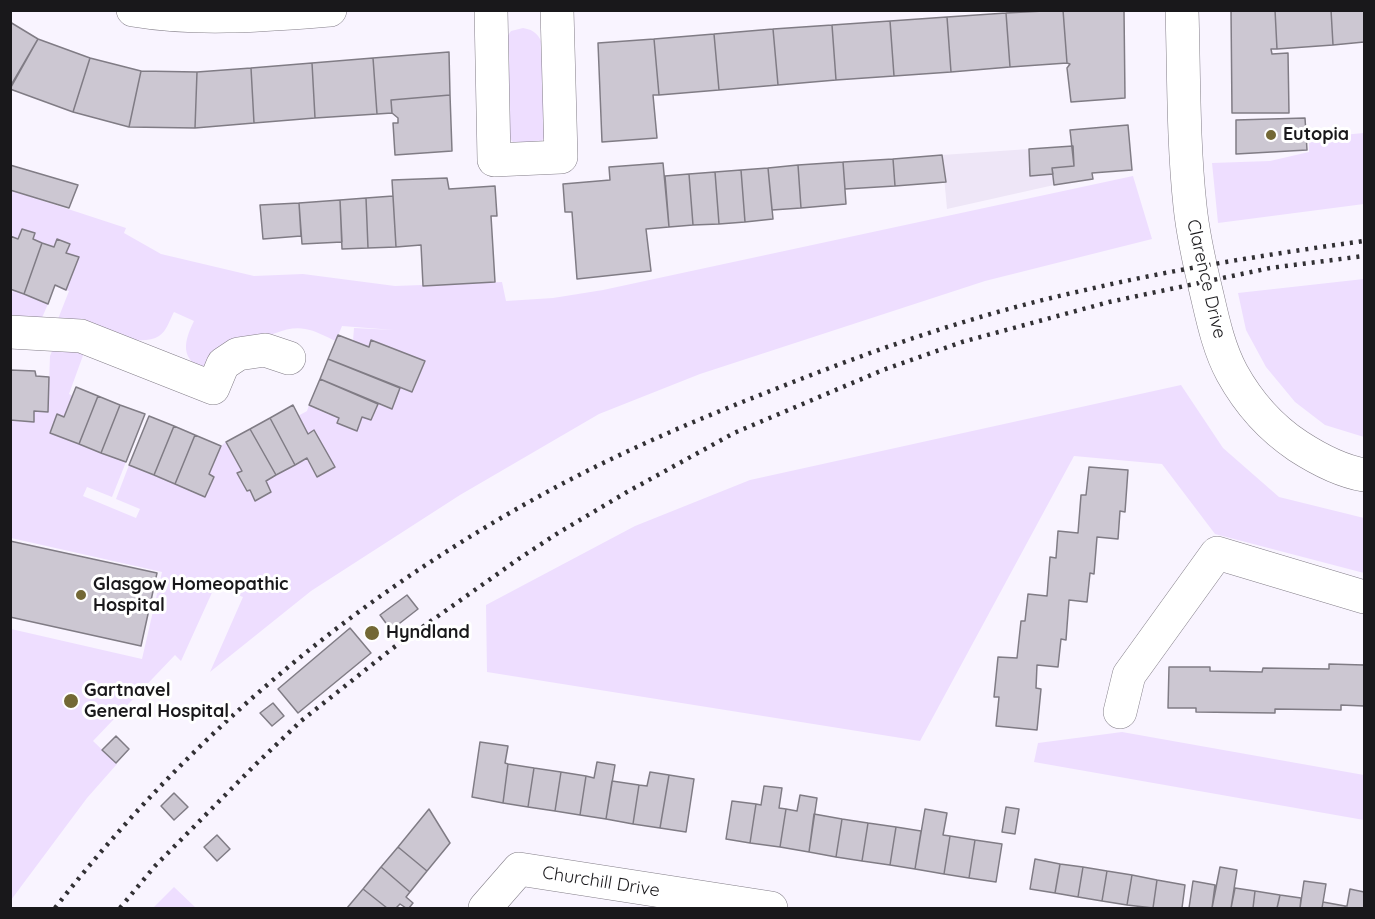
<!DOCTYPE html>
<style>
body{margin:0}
#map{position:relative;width:1375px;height:919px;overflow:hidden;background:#f9f4ff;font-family:Quicksand,sans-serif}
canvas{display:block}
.frame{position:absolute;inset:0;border:12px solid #19181b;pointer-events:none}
</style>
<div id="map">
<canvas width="1375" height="919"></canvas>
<div class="frame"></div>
</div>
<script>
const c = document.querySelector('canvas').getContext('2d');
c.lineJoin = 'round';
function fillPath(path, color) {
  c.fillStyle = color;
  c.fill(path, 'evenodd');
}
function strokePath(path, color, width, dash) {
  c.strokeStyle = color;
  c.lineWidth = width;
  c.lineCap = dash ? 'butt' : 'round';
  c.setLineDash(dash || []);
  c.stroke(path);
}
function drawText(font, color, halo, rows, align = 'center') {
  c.font = font + ' Quicksand,sans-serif';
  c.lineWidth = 6;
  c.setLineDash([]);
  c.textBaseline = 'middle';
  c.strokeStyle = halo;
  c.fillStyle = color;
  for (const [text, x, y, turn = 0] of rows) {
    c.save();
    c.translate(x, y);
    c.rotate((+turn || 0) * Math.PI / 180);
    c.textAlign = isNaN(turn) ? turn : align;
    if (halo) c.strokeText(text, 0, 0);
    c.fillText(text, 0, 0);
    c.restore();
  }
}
const built = new Path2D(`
 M1029 149 1030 176 1053 174 1054 185 947 209 942 155Z`);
const green = new Path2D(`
 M523 28C535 30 539 35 543 46L546 134 540 144 517 146 511 140 506 131 504 41 511 31Z
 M1364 133V204L1218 223 1212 163 1270 161 1309 152V138Z
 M1133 176 1152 239 985 281 700 374 599 414 460 495 311 591 210 672 243 597 215 586 181 661 175 655 93 741 117 764 87 798 11 900V629L142 659 162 572 11 538V420L34 422V411L48 412 50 356 54 346 85 350 69 394 73 396 64 417 57 414 50 433 126 462 112 497 87 487 83 496 136 518 140 509 116 499 129 465 205 497 214 477 209 474 221 446 226 442 242 471 238 474 247 491 250 490 255 501 271 492 266 481 307 458 317 476 313 431 308 434 298 416 307 411 309 405 339 418 338 423 356 431 362 417 371 420 378 404 392 409 400 388 413 392 425 361 372 340 369 347 353 341 354 328 394 330 342 326 336 341C326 337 315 330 305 329 275 323 235 358 211 373 182 362 181 347 194 321L174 312C170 319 167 331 159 336 138 350 82 326 58 319L69 291 66 290 78 257 66 253 70 244 54 247 33 239 35 233 22 229 18 239 11 236 10 190 126 228 124 233 161 254 254 276 303 274 395 286 502 282 506 301 553 298 603 290Z
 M1364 279V437L1325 425 1295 402 1266 367 1246 330 1238 293Z
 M13 290 48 304 41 320 11 318V297Z
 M1181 385 1223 448 1279 497 1364 518V573L1215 534 1162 464 1074 456 920 741 487 672 486 605 635 526 750 480Z
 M1122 732 1364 775V820L1034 762 1038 743Z
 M174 887 196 908H153Z`);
const building = new Path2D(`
 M1063 10H1124L1125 98 1071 102 1067 68 1070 64 1067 63Z
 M1063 10 1067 63 1010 67 1006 13Z
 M1231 10H1275L1277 49H1271L1272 54 1288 53 1289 113H1232Z
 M1275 10H1331L1333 45 1277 49Z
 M1331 10H1364V42L1333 45Z
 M1006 13 1010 67 951 72 947 17Z
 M947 17 951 72 894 76 890 21Z
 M890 21 894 76 836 80 832 25Z
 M10 22 38 39 10 87Z
 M832 25 836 80 778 85 773 29Z
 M773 29 778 85 719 90 714 34Z
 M714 34 719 90 659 95 654 39Z
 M38 39 90 58 73 112 10 89Z
 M654 39 659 95H653L657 138 602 142 598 43Z
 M449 52 450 95 391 100 392 113 377 114 373 58Z
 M90 58 141 71 129 127 73 112Z
 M373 58 377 114 315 118 312 63Z
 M312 63 315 118 254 123 251 68Z
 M251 68 254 123 195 128 197 72Z
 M141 71 197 72 195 128 129 127Z
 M450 95 452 151 395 155 393 123H398V118L392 113 391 100Z
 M1305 118 1307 150 1236 154V120Z
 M1128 125 1132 170 1092 173 1093 179 1054 185 1052 168 1074 166 1070 130Z
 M1073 146 1074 166 1052 168 1053 174 1030 176 1029 149Z
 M942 155 946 182 895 186 893 159Z
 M893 159 895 186 845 189 843 162Z
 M843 162 846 204 801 208 798 165Z
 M663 163 669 227 646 229 651 271 577 279 572 212H565L563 184 610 180 609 167Z
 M10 165 78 185 69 208 10 190Z
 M798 165 801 208 772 210 768 168Z
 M768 168 773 219 745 222 741 170Z
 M741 170 745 222 719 224 715 172Z
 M715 172 719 224 693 225 689 174Z
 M689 174 693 225 669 227 665 176Z
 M447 178 449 189 495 186 497 216H491L495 282 423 286 421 245 396 247 392 180Z
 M393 196 396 247 368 248 366 198Z
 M366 198 368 248 342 249 340 200Z
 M340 200 342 242 302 244 299 203Z
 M299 203 301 236 263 239 260 205Z
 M22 229 35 233 33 239 42 243 24 294 10 289V236L18 239Z
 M57 239 70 244 66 253 79 257 66 290 55 285 48 304 24 294 42 243 54 247Z
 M338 335 369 347 371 340 425 361 412 392 328 359Z
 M328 359 400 388 392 409 320 379Z
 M10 370 35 371 36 376 49 377 48 412 34 411V422L10 420Z
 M320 379 378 404 371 420 362 417 357 431 337 423 339 418 309 405Z
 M76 387 98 396 79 444 50 433 57 414 64 417Z
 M98 396 120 405 101 453 79 444Z
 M120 405 145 414 126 462 101 453Z
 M293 405 308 434 314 430 335 467 317 477 307 458 295 465 270 418Z
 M149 416 174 426 154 475 129 465Z
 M270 418 295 465 276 475 250 429Z
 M174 426 195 435 175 484 154 475Z
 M250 429 276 475 266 481 271 492 255 501 250 490 247 491 237 473 242 471 226 442Z
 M195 435 221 446 209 474 214 477 205 497 175 484Z
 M1089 467 1128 470 1125 512 1120 511 1118 539 1097 537 1094 574 1090 573 1087 602 1069 600 1066 640 1061 639 1058 667 1037 665 1036 688 1041 689 1037 730 996 726 999 697H994L998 657 1017 658 1021 621H1025L1028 594 1047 596 1050 557 1056 558 1058 531 1078 533 1081 495H1086Z
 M10 541 157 573 141 646 10 617Z
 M407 595 418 609 391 630 380 615Z
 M350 628 371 653 298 713 278 689Z
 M1329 664 1364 665V706L1341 705V710L1275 709V713L1196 712V708H1168L1169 667H1210V671L1262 672 1263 668 1329 669Z
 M273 703 284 716 272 726 260 713Z
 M116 736 129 749 116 763 102 750Z
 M480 742 508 746 505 763 508 764 503 803 472 797Z
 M597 762 615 765 606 819 580 815 586 776 594 778Z
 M508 764 534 768 528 807 503 803Z
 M534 768 561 772 555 811 528 807Z
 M561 772 586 776 580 815 555 811Z
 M650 772 669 775 660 828 633 824 639 785 647 786Z
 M669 775 694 779 686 832 660 828Z
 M612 781 639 785 633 824 606 819Z
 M764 786 782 788 779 808 786 809 780 847 750 843 756 804 761 805Z
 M174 793 188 807 174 820 161 806Z
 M800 795 817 798 809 852 780 847 786 809 797 811Z
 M732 801 756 804 750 843 726 839Z
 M1006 807 1019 809 1015 834 1002 832Z
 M429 809 450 843 427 871 398 847Z
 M925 809 947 813 943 835 950 836 944 874 915 869Z
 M814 814 842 819 836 857 809 852Z
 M842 819 868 823 862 861 836 857Z
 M868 823 896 827 890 865 862 861Z
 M896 827 921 831 915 869 890 865Z
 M217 835 230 849 217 861 204 847Z
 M950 836 975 840 969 878 944 874Z
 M975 840 1002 844 996 882 969 878Z
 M398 847 427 871 410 892 381 867Z
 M1035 859 1060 864 1055 893 1030 889Z
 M1060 864 1083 867 1078 897 1055 893Z
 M381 867 410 892 406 897 413 903 409 908H406L400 904 396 908H387L363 889Z
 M1083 867 1107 871 1102 901 1078 897Z
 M1220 867 1237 870 1231 908H1212Z
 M1107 871 1132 875 1127 905 1102 901Z
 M1132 875 1157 880 1153 908 1127 905Z
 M1157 880 1185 885 1182 908H1153Z
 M1193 881 1215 885 1212 908H1189Z
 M1304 881 1326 884 1322 908H1300Z
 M1235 888 1255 891 1253 908H1231Z
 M363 889 387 908H347Z
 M1350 889 1364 892V908H1345V906H1347Z
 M1255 891 1280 895 1277 908H1253Z
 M1280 895 1301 898 1300 908H1277Z
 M1323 902 1345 906V908H1322Z`);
const minor = new Path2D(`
 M133 10C198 21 265 15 330 10
 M491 10 494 160 561 157 557 10
 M1182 10C1184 75 1183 141 1190 206 1193 236 1200 266 1207 295 1213 321 1219 349 1232 373 1248 402 1271 428 1298 446 1318 459 1341 471 1364 475
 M10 332 81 336 213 388 223 364 238 354 265 350 289 358
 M1120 712 1129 675 1217 553 1364 597
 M485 908 519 869 771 908`);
const rail = new Path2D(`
 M55 908C189 737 346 604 536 498 613 455 695 420 778 388 876 349 977 314 1081 291 1174 269 1270 254 1364 241
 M120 908 155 866 254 766 301 721 393 648 520 558 558 533 627 492 734 433 883 370 962 342 1109 302 1270 268 1364 256`);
const markers = [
 [1271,135,6,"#736835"],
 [81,595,6,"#736835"],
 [372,633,8,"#736835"],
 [71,701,8,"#736835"]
];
const poiNames = [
 ["Eutopia",1283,135],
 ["Glasgow Homeopathic",93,585],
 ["Hospital",93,606],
 ["Hyndland",386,633],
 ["Gartnavel",84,691],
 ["General Hospital",84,712]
];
const streetNames = [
 ["Clarence Drive",1206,279,77],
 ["Churchill Drive",601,882,9]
];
fillPath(built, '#eee6f7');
fillPath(green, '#eedeff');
fillPath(building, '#ccc7d2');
strokePath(building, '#807c85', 1.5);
strokePath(minor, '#837e88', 34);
strokePath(minor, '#fff', 33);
strokePath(rail, '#323034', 4.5, [3, 6]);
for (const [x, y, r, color] of markers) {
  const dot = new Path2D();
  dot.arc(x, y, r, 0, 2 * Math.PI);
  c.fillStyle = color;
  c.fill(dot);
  strokePath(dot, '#fff', 2);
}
drawText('bold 18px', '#19181b', '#fff', poiNames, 'left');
drawText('18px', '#19181b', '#fff', streetNames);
</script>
